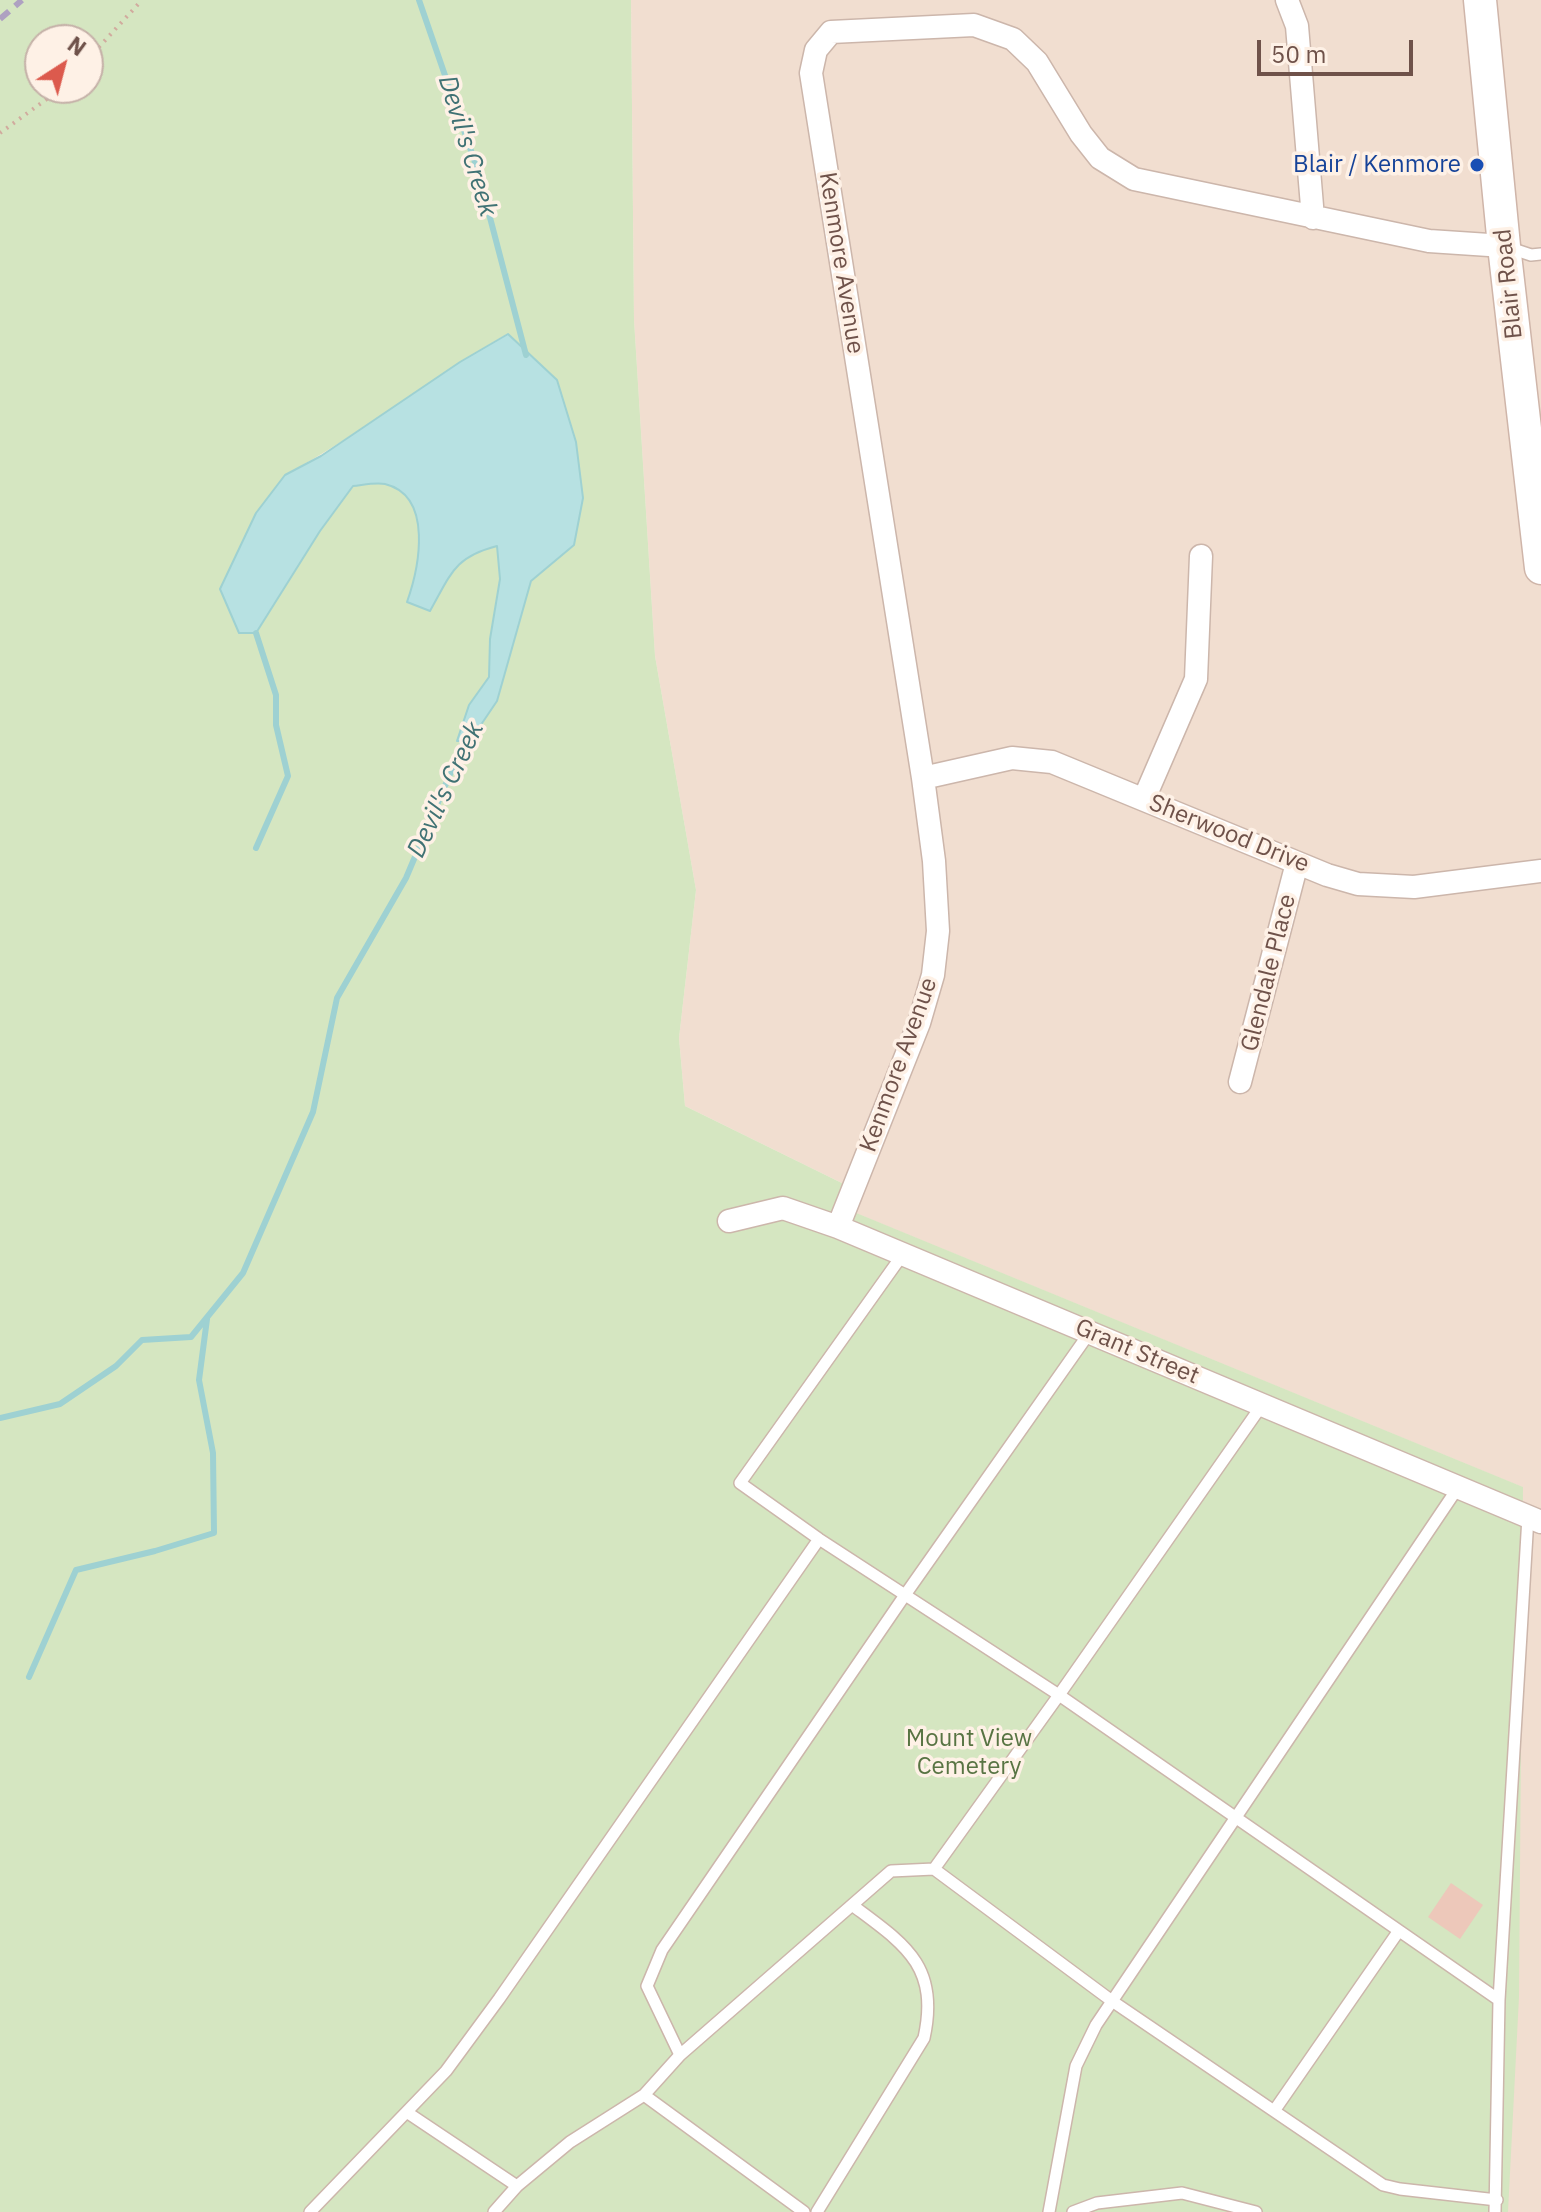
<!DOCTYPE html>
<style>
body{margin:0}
#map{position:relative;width:1541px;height:2212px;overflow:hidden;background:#faede1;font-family:"IBM Plex Sans",sans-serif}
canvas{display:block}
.north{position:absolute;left:24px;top:24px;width:80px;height:80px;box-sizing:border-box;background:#fef1e6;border:2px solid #c5b1a8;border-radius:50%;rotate:36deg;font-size:22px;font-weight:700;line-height:32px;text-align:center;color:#6f524a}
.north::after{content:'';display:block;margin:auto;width:28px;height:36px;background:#dc5a4d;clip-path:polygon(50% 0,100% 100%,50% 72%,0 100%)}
.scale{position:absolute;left:1257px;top:40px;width:156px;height:36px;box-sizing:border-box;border:4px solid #6f524a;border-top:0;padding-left:10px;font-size:24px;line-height:28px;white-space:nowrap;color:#6f524a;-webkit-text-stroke:6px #fef1e6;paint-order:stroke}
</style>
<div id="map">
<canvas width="1541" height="2212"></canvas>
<div class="north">N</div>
<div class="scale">50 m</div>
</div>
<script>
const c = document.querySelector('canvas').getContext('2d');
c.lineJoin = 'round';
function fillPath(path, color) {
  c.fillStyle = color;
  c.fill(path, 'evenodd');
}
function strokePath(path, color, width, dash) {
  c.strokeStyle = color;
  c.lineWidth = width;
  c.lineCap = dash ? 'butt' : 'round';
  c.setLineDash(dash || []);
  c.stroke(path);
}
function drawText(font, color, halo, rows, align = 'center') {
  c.font = font + ' "IBM Plex Sans",sans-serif';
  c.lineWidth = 7;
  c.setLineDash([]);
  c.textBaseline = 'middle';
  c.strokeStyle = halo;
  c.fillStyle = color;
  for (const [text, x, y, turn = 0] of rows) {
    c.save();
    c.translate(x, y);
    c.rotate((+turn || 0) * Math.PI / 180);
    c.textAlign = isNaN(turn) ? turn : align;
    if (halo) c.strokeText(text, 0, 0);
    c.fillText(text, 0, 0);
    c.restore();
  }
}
const residential = new Path2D(`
 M631 0H1541V2212H1503L1522 1487 848 1210 854 1189 685 1106 679 1038 696 890 655 656 634 320Z`);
const green = new Path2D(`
 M0 0H631L634 320 655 656 696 890 679 1038 685 1106 854 1189 849 1210 1523 1487 1519 1997 1508 2212H0ZM40 40H88V88H40ZM507 334 576 442 583 498 574 545 531 581 497 701 470 741H458L469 705 489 678 490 639 500 579 497 545 469 554 451 573 430 610 408 602C419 568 434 495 385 484 376 482 362 486 353 486L320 531 256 633 285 475C362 433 431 378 507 334Z`);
const water = new Path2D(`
 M508 334 557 380 576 442 583 498 574 545 531 581 497 701 470 741H457L469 705 489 677 490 639 500 579 497 546C454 557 451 574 430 611L407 602C419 568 434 496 385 484 376 482 363 485 353 486L320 531 256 633H239L220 589 256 513 285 475 321 456 460 362Z`);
const stream = new Path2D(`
 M419 0 477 168 526 355
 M256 848 288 776 276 725V695L256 633
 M0 1418 60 1404 116 1366 142 1340 191 1337 243 1273 313 1112 337 998 406 878 467 734
 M29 1677 76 1570 155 1551 214 1533 213 1453 199 1380 207 1319`);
const building = new Path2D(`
 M1451 1883 1483 1905 1460 1939 1428 1917Z`);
const path = new Path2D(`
 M88 59 142 0
 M0 133 62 88`);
const lane = new Path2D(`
 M1507 247 1531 255 1541 254
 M903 1254 740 1483 819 1539 1059 1695 1499 2000
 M934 1869 1112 2001 1383 2185 1400 2189 1497 2200
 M680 2055 647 1986 662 1950 905 1595 1090 1332
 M644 2095 804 2212
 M1274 2111 1398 1932
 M408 2113 517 2186
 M310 2212 446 2071 499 1999 819 1539
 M494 2212 517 2186 570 2142 644 2095 680 2055 891 1871 934 1869 1059 1695 1262 1405
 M817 2212 924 2038C940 1965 904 1944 852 1905
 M1049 2212 1076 2066 1096 2025 1457 1489
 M1073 2212 1097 2203 1182 2193 1256 2212
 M1495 2212 1499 2000 1528 1517`);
const street = new Path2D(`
 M1287 0 1297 26 1313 218
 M923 778 1012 758 1052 762 1327 875 1358 884 1414 887 1541 871
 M1144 799 1196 679 1201 556
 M1240 1082 1297 863
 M729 1221 783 1208 838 1227 1541 1522
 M838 1227 919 1023 933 975 938 931 934 861 923 778 811 73 816 50 831 32 974 25 1013 39 1037 62 1081 134 1100 158 1134 179 1429 241 1504 246`);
const secondary = new Path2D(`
 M1480 0 1504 246 1541 568`);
const rail = new Path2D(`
 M0 19 22 0`);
const markers = [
 [1477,165,8,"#1a4fb4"]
];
const transitNames = [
 ["Blair / Kenmore",1461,165]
];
const streetNames = [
 ["Kenmore Avenue",841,263,81],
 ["Blair Road",1509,284,-96],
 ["Sherwood Drive",1229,834,22],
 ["Glendale Place",1269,973,-76],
 ["Kenmore Avenue",899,1065,-70],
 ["Grant Street",1137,1352,23]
];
const parkNames = [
 ["Mount View",969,1739],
 ["Cemetery",969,1767]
];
const waterNames = [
 ["Devil's Creek",467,146,73],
 ["Devil's Creek",446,790,-65]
];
fillPath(residential, '#f1ded0');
fillPath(green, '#d5e6c1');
fillPath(water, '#b7e1e2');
strokePath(water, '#9ed1d2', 2);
strokePath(stream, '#9ed1d2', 6);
fillPath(building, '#edc8ba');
strokePath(lane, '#ccb6ab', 14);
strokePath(street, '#ccb6ab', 25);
strokePath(secondary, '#cfb5a9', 35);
strokePath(path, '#d1ab9e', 4, [2, 6]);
strokePath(lane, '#fff', 11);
strokePath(street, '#fff', 22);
strokePath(secondary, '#fff', 32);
strokePath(rail, '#aea1c1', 6, [12, 8]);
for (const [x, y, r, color] of markers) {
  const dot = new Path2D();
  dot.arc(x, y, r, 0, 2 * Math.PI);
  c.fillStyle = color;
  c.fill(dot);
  strokePath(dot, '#fef1e6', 3);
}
drawText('24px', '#164399', '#fef1e6', transitNames, 'right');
drawText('24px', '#6f524a', '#fef1e6', streetNames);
drawText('24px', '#587443', '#fef1e6', parkNames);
drawText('italic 26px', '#407274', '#fef1e6', waterNames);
</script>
